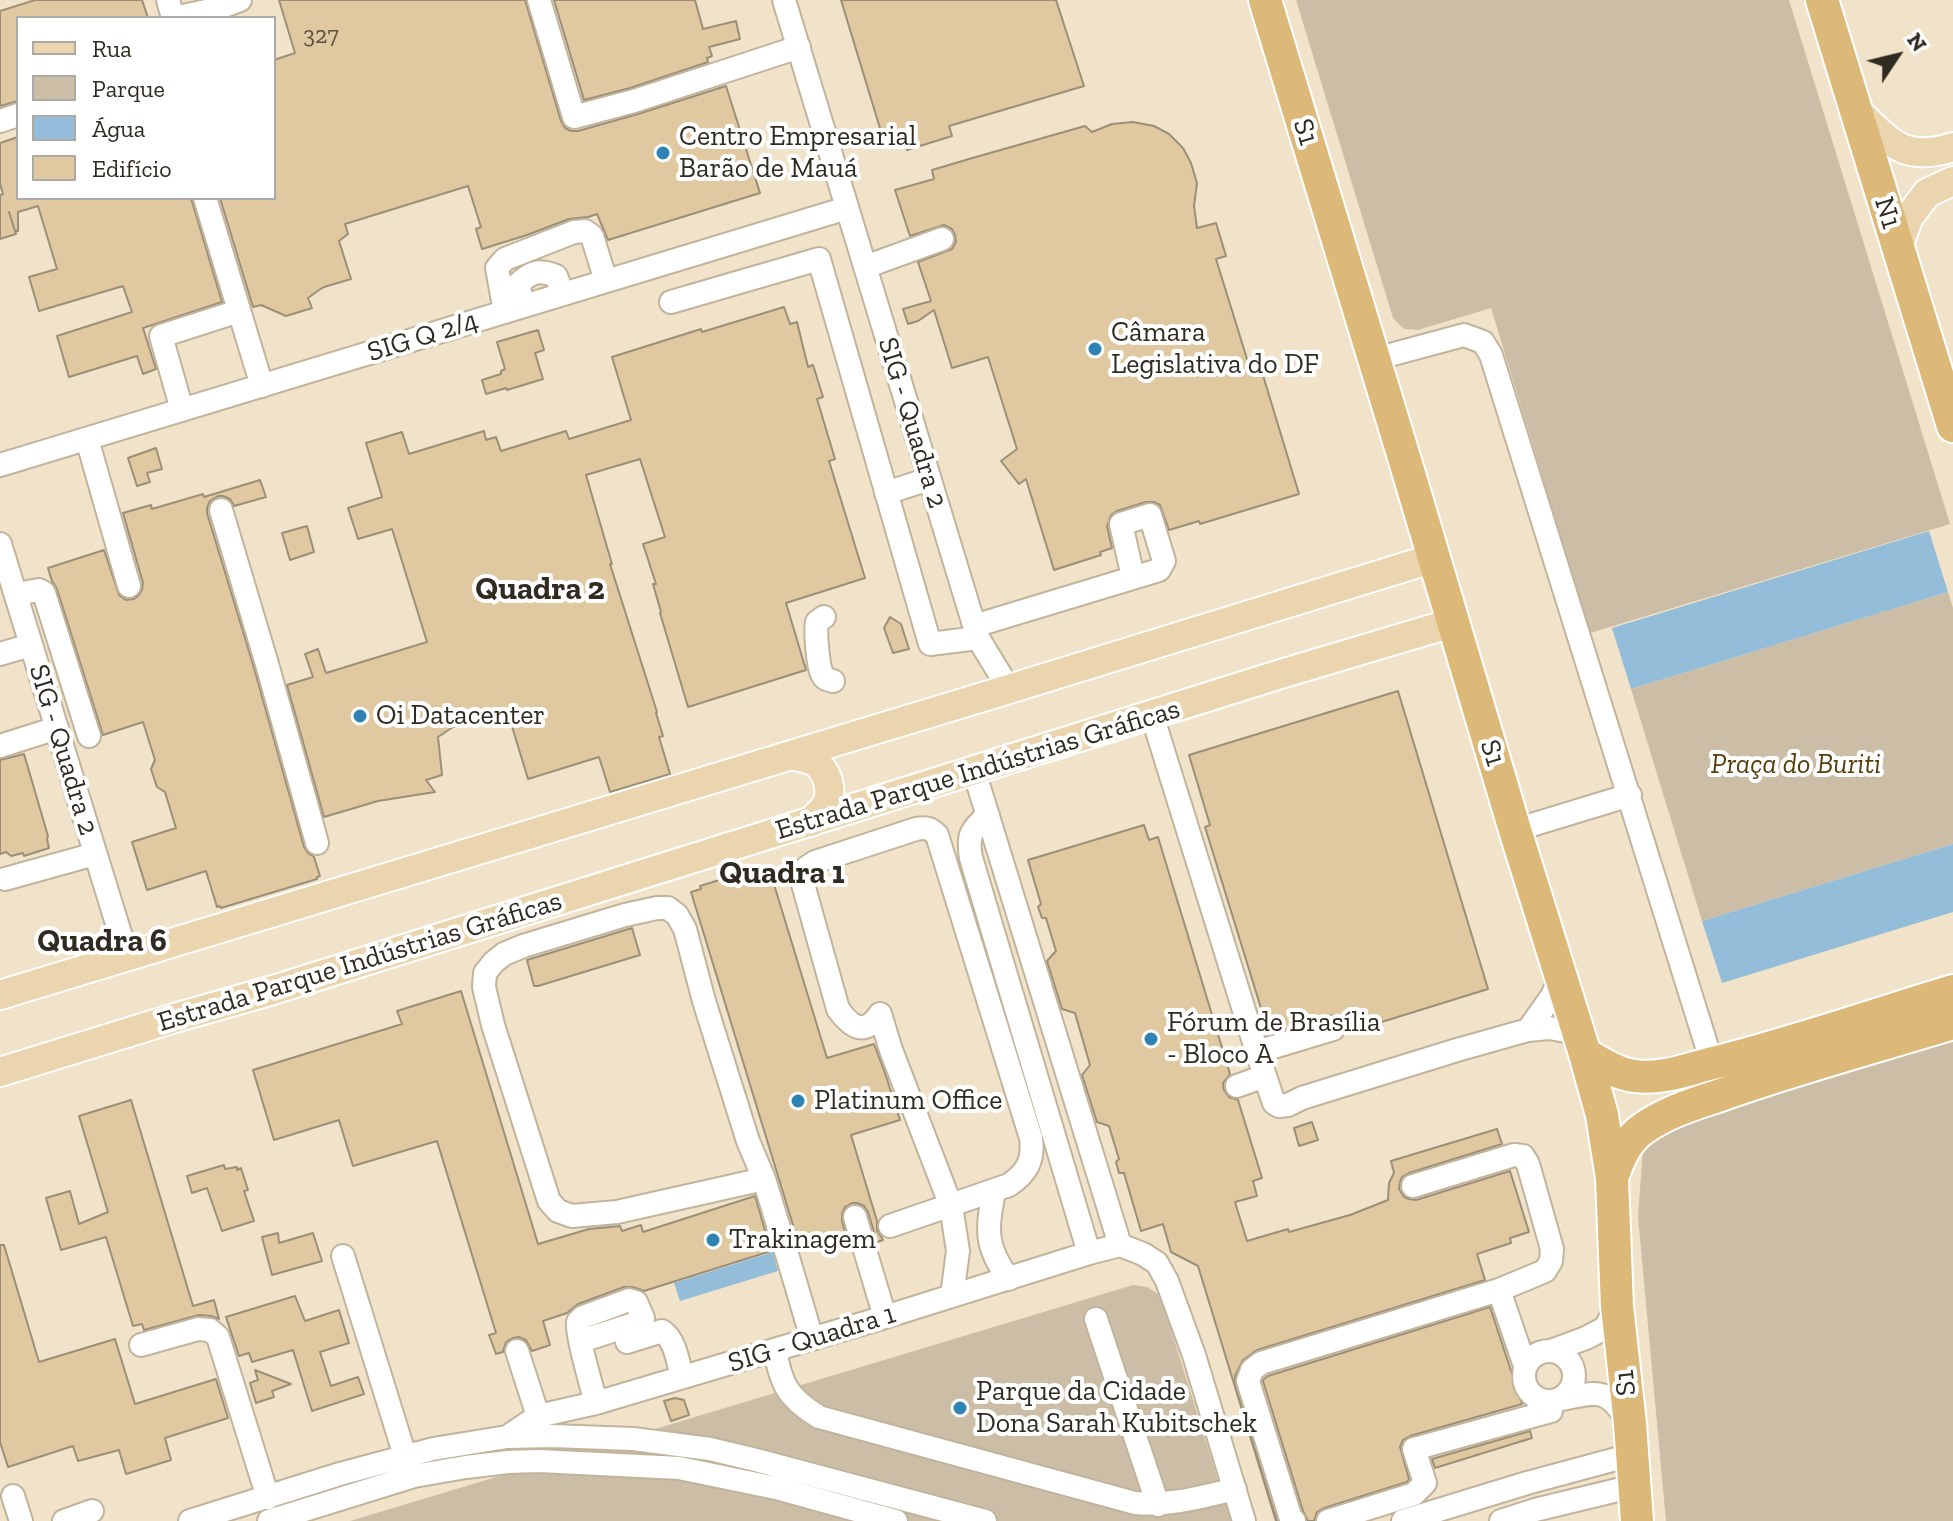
<!DOCTYPE html>
<meta charset="utf-8">
<style>
body{margin:0}
#map{position:relative;width:1953px;height:1521px;overflow:hidden;background:#f1e3c9;font-family:"Zilla Slab",serif}
canvas{display:block}
.legend{position:absolute;left:16px;top:16px;width:260px;height:184px;box-sizing:border-box;background:#fff;border:2px solid #acaaa6;margin:0;padding:10px 14px;list-style:none;font-size:24px;color:#302b21}
.legend li{display:flex;align-items:center;gap:16px;height:40px}
.legend b{width:40px;border:2px solid #acaaa6}
.north{position:absolute;left:1857px;top:16px;width:80px;height:80px;-webkit-text-stroke:6px #fff;paint-order:stroke;rotate:55deg;font-size:22px;font-weight:700;line-height:32px;text-align:center;color:#302b21}
.north::after{content:'';display:block;margin:auto;width:28px;height:36px;background:#302b21;clip-path:polygon(50% 0,100% 100%,50% 72%,0 100%)}
</style>
<div id="map">
<canvas width="1953" height="1521"></canvas>
<ul class="legend">
<li><b style="height:10px;background:#ead5af"></b>Rua</li>
<li><b style="height:22px;background:#ccbea6"></b>Parque</li>
<li><b style="height:22px;background:#94bdd9"></b>Água</li>
<li><b style="height:22px;background:#e0c9a0"></b>Edifício</li>
</ul>
<div class="north">N</div>
</div>
<script>
const c = document.querySelector('canvas').getContext('2d');
c.lineJoin = 'round';
function fillPath(path, color) {
  c.fillStyle = color;
  c.fill(path, 'evenodd');
}
function strokePath(path, color, width, dash) {
  c.strokeStyle = color;
  c.lineWidth = width;
  c.lineCap = dash ? 'butt' : 'round';
  c.setLineDash(dash || []);
  c.stroke(path);
}
function drawText(font, color, halo, rows, align = 'center') {
  c.font = font + ' "Zilla Slab",serif';
  c.lineWidth = 8;
  c.setLineDash([]);
  c.textBaseline = 'middle';
  c.strokeStyle = halo;
  c.fillStyle = color;
  for (const [text, x, y, turn = 0] of rows) {
    c.save();
    c.translate(x, y);
    c.rotate((+turn || 0) * Math.PI / 180);
    c.textAlign = isNaN(turn) ? turn : align;
    if (halo) c.strokeText(text, 0, 0);
    c.fillText(text, 0, 0);
    c.restore();
  }
}
const green = new Path2D(`
 M1296 0H1789L1950 524 1590 633 1491 308 1418 330 1404 329 1393 318Z
 M1948 592 1953 608V844L1702 921 1631 689Z
 M1953 1039V1521H1666L1638 1217 1643 1148 1654 1130Z
 M1133 1285 1147 1287 1160 1295 1231 1521H350Z`);
const water = new Path2D(`
 M1929 531 1948 592 1631 689 1612 628Z
 M1953 844V912L1722 983 1702 921Z
 M773 1252 778 1271 680 1301 674 1283Z`);
const building = new Path2D(`
 M35 0H142L148 18H18V101L0 106V11Z
 M279 0H525L561 121 565 128 571 131H578L638 114 726 86 760 193 608 240 597 214 588 217 569 219 527 235 482 249 476 229 481 227 468 186 345 224 348 234 339 241 351 279 324 287 319 290 308 298 312 308 286 316 261 305 253 307 220 198H274V60L295 53Z
 M554 0H695L703 29 736 21 740 39 709 47 712 56 707 58 708 62 630 88 584 100Z
 M841 0H1056L1084 86 949 126 952 136 907 150 905 142 886 148Z
 M1133 122 1154 126 1169 134 1183 148 1191 163 1197 183 1194 206 1197 228 1216 223 1226 256 1216 259 1252 375 1262 372 1299 494 1200 524 1199 521 1169 530 1160 505 1154 502H1146L1117 511 1111 515 1107 526 1112 548 1100 552 1101 555 1054 570 1026 479 1019 484 1001 461 1017 449 988 357 952 368 934 310 918 321 908 324 903 309 931 301 918 262 952 249 956 242 955 235 952 229 944 225 910 236 895 190 934 179 932 170 969 159 1085 126 1092 132 1112 124Z
 M18 137V198H191L222 302 143 328 156 369 143 374 137 356 69 377 57 336 132 312 123 286 39 311 29 277 57 269 38 206 18 212V231H15L9 212 16 234 0 239V195L3 194 0 184V143Z
 M784 307 790 324 797 322 808 367 813 365 823 397 817 399 835 459 829 461 865 578 786 603 806 670 688 707 660 613 661 612 653 584H656L643 544 665 537 640 459 586 475 612 564H610L657 712 656 713 663 736 659 737 670 774 610 792 599 757 528 779 507 710 453 727 438 737 442 775 426 780 435 792 378 801 324 817 287 685 313 677 305 654 318 649 326 673 427 642 392 529 358 539 348 508 382 497 366 443 402 432 409 454 484 431 486 440 496 437 501 451 566 431 569 439 631 420 612 357 701 329 702 332Z
 M538 330 544 350 535 353 543 379 507 390 506 388 486 394 482 380 501 374V371L505 369 497 342Z
 M156 448 162 469 147 473 150 482 137 486 128 458Z
 M260 480 266 497 234 506 230 499 223 496H218L210 501 207 508V513L254 668 304 847 308 853 314 857 320 876 317 877V879L221 908 220 906 217 907 206 871 147 890 132 842 176 828 165 792 157 787 151 769 155 760 143 722 103 735 57 589 52 581 48 568 104 550 119 595 126 600 134 599 138 596 142 590 143 583 123 513 151 505 152 509 203 494 204 497Z
 M307 526 314 552 290 560 282 533Z
 M890 617 901 624 909 649 893 653 884 628Z
 M1398 691 1488 989 1346 1033 1347 1026 1343 1019 1335 1015 1329 1016 1269 1034 1205 827 1210 825 1189 755Z
 M24 754 48 836 47 839 49 848 24 856 23 853 11 856 6 852 0 854V760Z
 M1144 825 1149 840 1158 837 1230 1074 1223 1083 1224 1090 1229 1097 1238 1100 1262 1178 1253 1181 1257 1196 1235 1202 1247 1241 1288 1229 1289 1232 1350 1215 1388 1200 1389 1183 1394 1173 1391 1161 1497 1129 1502 1144 1409 1173 1402 1177 1400 1182 1399 1189 1404 1197 1409 1199 1416 1200 1510 1171 1529 1232 1510 1238 1511 1243 1477 1254 1485 1280 1257 1350 1243 1360 1235 1376V1385L1277 1521H1276L1198 1266 1171 1252 1163 1224 1141 1231 1124 1173H1119L1116 1162 1119 1159 1109 1126 1097 1122 1082 1075 1090 1065 1075 1013 1062 1009 1047 961 1056 951 1046 918H1042L1038 907 1041 904 1028 860Z
 M758 868 759 871 769 868 827 1058 874 1044 885 1073 900 1120 851 1135 877 1221V1230L883 1240 877 1242 868 1212 864 1206 857 1203H852L845 1207 842 1213V1221L847 1239 845 1234 801 1248 798 1237 797 1238 691 892 701 889 700 886Z
 M632 928 640 955 538 986H534L527 960Z
 M461 991 538 1244 589 1229 620 1226 622 1231 641 1225 643 1232 755 1196 771 1251 644 1291 633 1287H624L578 1304 567 1313 543 1321 550 1345 532 1351 526 1340 519 1337 513 1338 506 1342 503 1352 496 1354 489 1335 496 1333 437 1141 353 1166 339 1120 274 1140 253 1070 402 1024 397 1011Z
 M131 1100 193 1306 214 1300 219 1319 211 1316 199 1315 144 1330 142 1324 133 1326 106 1237 61 1250 46 1198 70 1191 79 1224 108 1212 79 1116Z
 M1312 1122 1318 1140 1299 1146 1294 1128Z
 M224 1165 225 1169 237 1167V1170L241 1168 248 1190 244 1191 254 1221 222 1231 207 1188 192 1193 187 1176Z
 M278 1233 279 1243 313 1233 322 1261 272 1275 262 1237Z
 M0 1245H4L39 1362 115 1339 135 1404 216 1379 228 1418 165 1438 171 1460 126 1474 119 1450 78 1461 73 1446 8 1467 0 1442Z
 M295 1296 305 1321 339 1310 349 1343 320 1352 331 1386 358 1377 364 1394 312 1411 293 1350 252 1362 249 1353 239 1356 226 1317Z
 M1490 1307 1522 1404 1410 1436 1403 1440 1400 1447 1409 1479 1407 1482 1324 1508 1317 1512 1314 1521H1308L1303 1511 1263 1381 1264 1379 1268 1376Z
 M255 1370 291 1384 272 1391 274 1397 256 1403 250 1383 258 1380Z
 M675 1398 684 1400 689 1415 671 1421 664 1401Z
 M1530 1431 1532 1438 1435 1468 1432 1459Z`);
const minor = new Path2D(`
 M168 0 173 18 216 9 240 0
 M539 0 574 117 634 101 799 47
 M784 0 978 638 1009 689
 M0 121 18 115
 M205 198 262 386
 M865 267 942 239
 M671 302 819 259 930 644 978 638
 M523 305 518 284C531 272 538 269 556 276L563 294
 M505 312 497 268 505 259 574 232 585 231 592 236 606 281
 M1375 359 1464 335 1483 342 1491 355 1712 1063
 M182 410 161 336 239 311
 M87 439 129 586
 M0 465 847 208
 M886 493 929 479
 M221 510 267 664 317 843
 M0 544 127 956
 M16 594 39 590 44 593 89 736
 M824 617 817 622C815 632 818 666 822 674 825 680 827 679 833 681
 M974 626 1159 570 1164 561 1150 515 1121 524 1133 577
 M0 654 31 645
 M1152 715 1257 1052 1274 1103 1279 1106 1288 1105 1302 1098 1457 1050 1528 1030 1549 1028 1578 1033
 M0 746 57 728
 M974 771 1120 1245
 M988 815C971 830 967 835 971 858L1089 1253
 M1515 830 1630 795
 M5 879 95 854
 M880 1014C864 1037 851 1027 838 1009L801 877 806 868 815 862 916 829C926 827 930 828 937 835L1031 1138C1034 1160 1027 1173 1009 1185L890 1226
 M880 1014 891 1050 951 1206 958 1251 952 1296
 M1528 1030 1552 996 1561 976
 M1257 1052 1333 1029
 M1237 1086 1265 1076
 M764 1179 617 1212 572 1216 558 1211 549 1201 493 1025 484 987 485 973 494 962 504 954 523 946 625 915 657 908H668L677 915 685 929 704 1001 748 1141 764 1179 789 1261 812 1339
 M1413 1186 1514 1155 1523 1156 1528 1164 1552 1249 1551 1261 1545 1271 1499 1290
 M994 1191C987 1229 984 1246 1009 1279
 M855 1217 885 1317
 M343 1256 405 1456
 M1096 1319 1158 1505
 M581 1341 640 1322 643 1318 636 1302 629 1300 583 1317C581 1319 579 1320 578 1322 575 1330 593 1391 596 1403
 M627 1342 662 1331C675 1339 678 1362 682 1377
 M141 1345 198 1329 210 1330 218 1337 268 1498
 M775 1350C781 1385 788 1398 819 1417L1135 1503C1170 1506 1201 1497 1235 1489
 M1524 1376a25 25 0 1 1 50 0a25 25 0 1 1-50 0Z
 M517 1351 538 1416
 M1551 1351 1586 1338 1605 1328 1617 1306
 M1562 1399C1599 1392 1606 1387 1628 1421
 M507 1437 538 1416 596 1403 885 1317 1089 1253 1120 1245 1143 1254 1157 1263 1167 1281 1194 1355 1244 1521
 M13 1496 21 1521
 M64 1521 92 1511
 M190 1521 340 1474 433 1449 507 1437 552 1436 633 1439 710 1449 756 1460 985 1521
 M269 1521 414 1476 466 1467 508 1462 539 1461 679 1468 776 1488 896 1521
 M1294 1521 1291 1519 1248 1381 1252 1370 1261 1363 1499 1290 1525 1366
 M1328 1521 1414 1494 1425 1483 1414 1449 1551 1411
 M1403 1521 1527 1483 1631 1455
 M1501 1521 1535 1510 1634 1486`);
const major = new Path2D(`
 M1856 110C1890 142 1903 163 1953 147
 M1897 249 1909 217 1927 193 1953 181
 M791 755C799 757 809 758 815 762 827 771 833 789 827 803 824 810 816 816 811 822
 M0 995 1009 689 1434 558
 M0 1072 178 1017 273 990 1284 673 1452 623`);
const highway = new Path2D(`
 M1265 0 1406 464 1515 830 1585 1054 1602 1115 1612 1178 1617 1306 1630 1424 1637 1521
 M1822 0 1953 426
 M1585 1054C1601 1063 1617 1074 1635 1076 1661 1080 1688 1069 1713 1063 1794 1043 1873 1015 1953 991
 M1612 1178C1619 1158 1626 1140 1644 1128 1669 1110 1701 1102 1729 1092 1803 1066 1878 1046 1953 1023`);
const markers = [
 [663,153,8,"#2f83b3"],
 [1095,349,8,"#2f83b3"],
 [360,716,8,"#2f83b3"],
 [1151,1039,8,"#2f83b3"],
 [798,1101,8,"#2f83b3"],
 [713,1240,8,"#2f83b3"],
 [960,1408,8,"#2f83b3"]
];
const numberNames = [
 ["327",321,36]
];
const streetNames = [
 ["S1",1305,132,73],
 ["N1",1887,213,73],
 ["SIG Q 2/4",423,337,-17],
 ["SIG - Quadra 2",912,423,73],
 ["SIG - Quadra 2",63,750,73],
 ["S1",1492,753,73],
 ["Estrada Parque Indústrias Gráficas",978,770,-17],
 ["Estrada Parque Indústrias Gráficas",360,962,-17],
 ["SIG - Quadra 1",812,1339,-17],
 ["S1",1626,1383,-96]
];
const poiNames = [
 ["Centro Empresarial",679,137],
 ["Barão de Mauá",679,169],
 ["Câmara",1111,333],
 ["Legislativa do DF",1111,365],
 ["Oi Datacenter",376,716],
 ["Fórum de Brasília",1167,1023],
 ["- Bloco A",1167,1055],
 ["Platinum Office",814,1101],
 ["Trakinagem",729,1240],
 ["Parque da Cidade",976,1392],
 ["Dona Sarah Kubitschek",976,1424]
];
const parkNames = [
 ["Praça do Buriti",1796,765]
];
const quarterNames = [
 ["Quadra 2",540,590],
 ["Quadra 1",782,874],
 ["Quadra 6",102,942]
];
fillPath(green, '#ccbea6');
fillPath(water, '#94bdd9');
fillPath(building, '#e0c9a0');
strokePath(building, '#9c8f78', 2);
strokePath(minor, '#c2b49c', 26);
strokePath(major, '#fff', 32);
strokePath(highway, '#fff', 36);
strokePath(minor, '#fff', 22);
strokePath(major, '#ead5af', 28);
strokePath(highway, '#dcb979', 32);
for (const [x, y, r, color] of markers) {
  const dot = new Path2D();
  dot.arc(x, y, r, 0, 2 * Math.PI);
  c.fillStyle = color;
  c.fill(dot);
  strokePath(dot, '#fff', 3);
}
drawText('24px', '#5c5241', null, numberNames);
drawText('28px', '#302b21', '#fff', streetNames);
drawText('28px', '#302b21', '#fff', poiNames, 'left');
drawText('italic 28px', '#553e0b', '#fff', parkNames);
drawText('bold 32px', '#302b21', '#fff', quarterNames);
</script>
